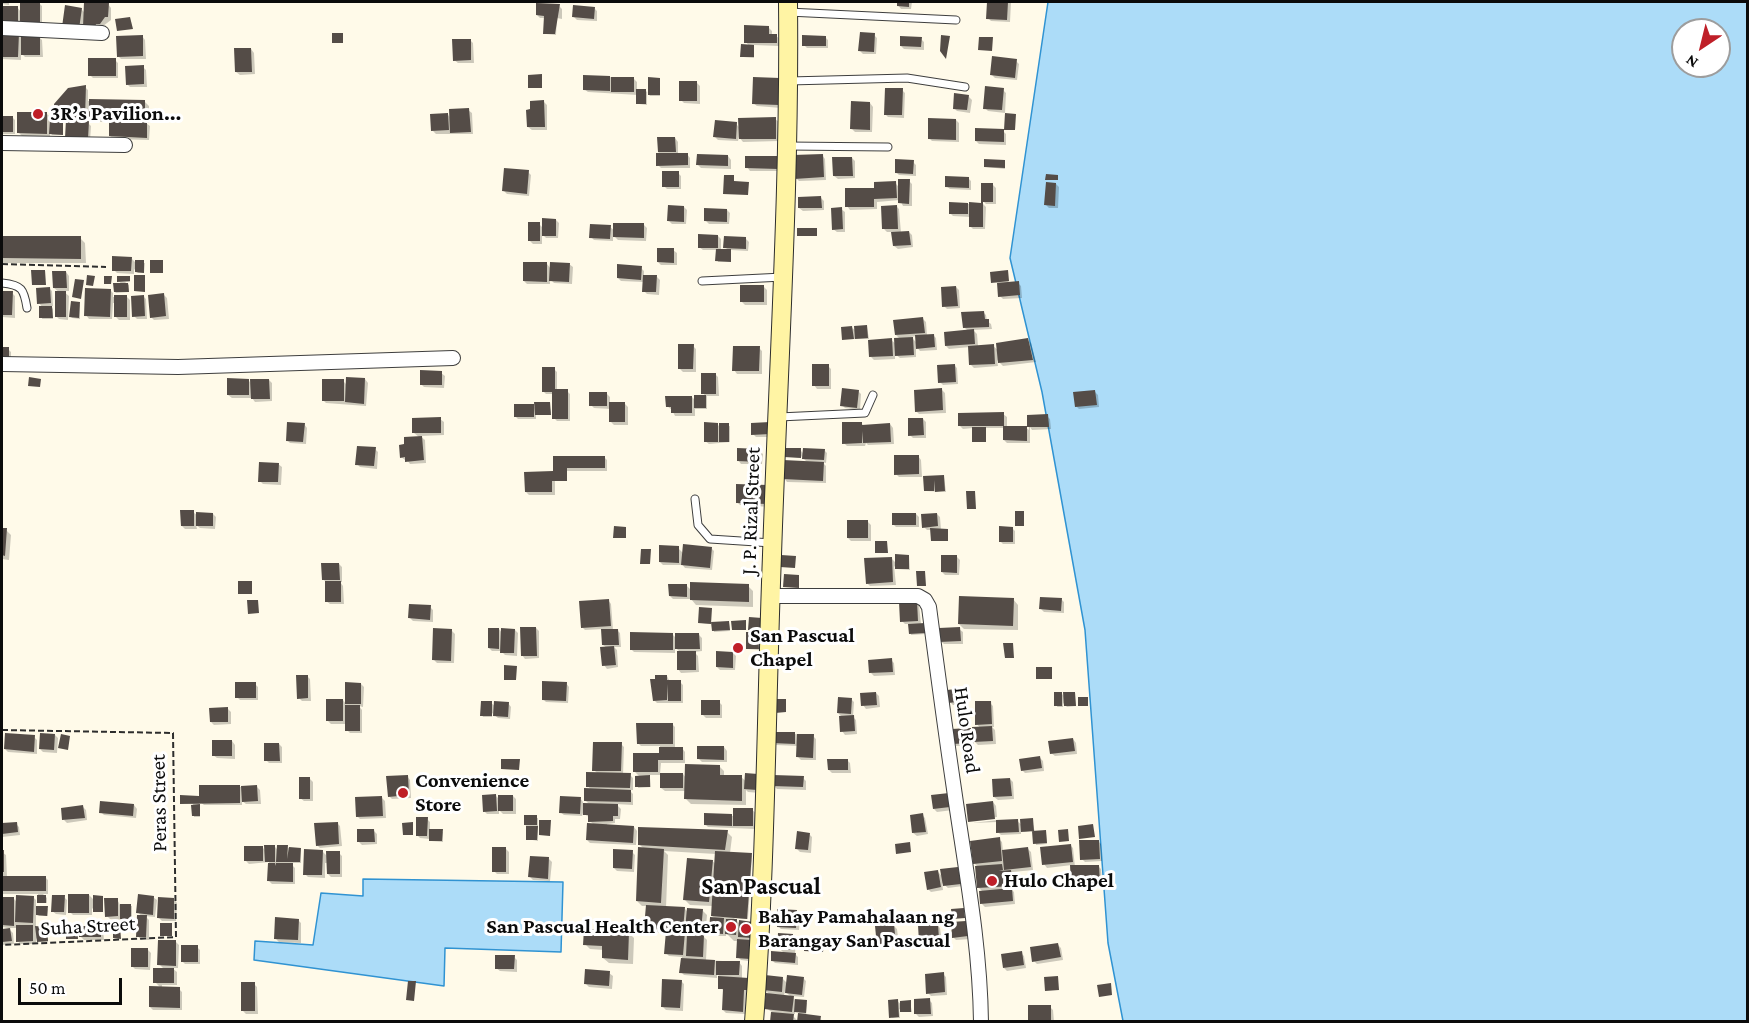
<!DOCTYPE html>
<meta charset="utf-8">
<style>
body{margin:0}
#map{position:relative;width:1749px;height:1023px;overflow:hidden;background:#fffae9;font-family:"Crimson Pro",serif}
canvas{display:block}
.frame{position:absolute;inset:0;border:3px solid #0b0b0b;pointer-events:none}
.north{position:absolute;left:1671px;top:18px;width:60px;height:60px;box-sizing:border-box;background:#fff;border:2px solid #9d9d9d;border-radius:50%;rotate:215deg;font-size:16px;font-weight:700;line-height:24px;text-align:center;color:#0b0b0b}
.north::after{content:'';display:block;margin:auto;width:21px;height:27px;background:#bf1f28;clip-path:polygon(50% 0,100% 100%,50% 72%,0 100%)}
.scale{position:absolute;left:18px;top:978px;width:104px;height:27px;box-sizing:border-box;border:3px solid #0b0b0b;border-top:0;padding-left:8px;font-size:18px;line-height:21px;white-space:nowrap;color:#0b0b0b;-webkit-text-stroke:4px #fff;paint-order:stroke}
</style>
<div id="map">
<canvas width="1749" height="1023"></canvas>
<div class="frame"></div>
<div class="north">N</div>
<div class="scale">50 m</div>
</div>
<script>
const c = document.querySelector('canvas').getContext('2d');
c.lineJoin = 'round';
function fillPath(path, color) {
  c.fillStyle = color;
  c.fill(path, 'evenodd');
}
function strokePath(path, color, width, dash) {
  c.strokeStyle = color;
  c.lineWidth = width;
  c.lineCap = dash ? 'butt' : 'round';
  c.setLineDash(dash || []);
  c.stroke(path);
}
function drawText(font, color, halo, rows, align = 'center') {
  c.font = font + ' "Crimson Pro",serif';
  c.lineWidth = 6;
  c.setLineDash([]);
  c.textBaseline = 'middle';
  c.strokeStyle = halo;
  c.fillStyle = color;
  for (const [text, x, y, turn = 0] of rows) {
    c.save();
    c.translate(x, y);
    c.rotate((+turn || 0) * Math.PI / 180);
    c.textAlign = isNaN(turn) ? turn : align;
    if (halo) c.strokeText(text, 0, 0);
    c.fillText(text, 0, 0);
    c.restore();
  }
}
const water = new Path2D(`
 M1048 2H1747V1021H1123L1108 943 1085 630 1042 392 1010 258ZM1683 30H1719V66H1683Z
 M363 879 563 882 561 952 445 948 444 986 254 960 255 941 313 945 321 893 363 896Z`);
const shadow = new Path2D(`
 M2 2H9V5L2 4Z
 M899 2H912L911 9H901L898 5Z
 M989 2H1011L1010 22 991 21 988 18Z
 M39 3 42 6V26L2 28V8L17 7 21 12Z
 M108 4 111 8V20L103 26 88 30 83 24 82 32 67 30 81 9 85 13Z
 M559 6 562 9V19L557 18 556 35 546 34V18H540L537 15Z
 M594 8 597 11V21L577 20 574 17Z
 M769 28 772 31V36H776L780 39 779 46 754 45V58L743 57 741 56 749 46 746 42Z
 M2 34 39 37 42 40 43 57H25L21 53V60L2 59Z
 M874 35 877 38 876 54H863L860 51Z
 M142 36 145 40 146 59H121L118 56Z
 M825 37 828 40V48H807L804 45Z
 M921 39 924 42V50L904 49 901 46Z
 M470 40 473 43 474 63H458L454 60Z
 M251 49 254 53 255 74 240 75 236 72Z
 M115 60 118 63V78H93L90 75Z
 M1016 61 1019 64 1017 80 995 78 992 75Z
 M143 67 146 70 147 87H130L127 84Z
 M609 77 634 79 637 82V91H646L649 94 659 79 660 96H650L647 92V105L639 104 638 95 588 92 584 89Z
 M755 78 781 108 757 106 753 103Z
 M697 83 700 86V104L684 103 681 100Z
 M85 87 88 90V101H144L149 106V123H146L150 126 149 140 114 139 110 136 111 122H95L88 115V123L91 126 90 141 68 120H60L63 123V135H52L50 132V136H22L19 133 47 114 50 117V122H61L56 117Z
 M902 90 905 93 904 118 888 117 885 114Z
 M1003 90 1006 93 1005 113 988 111 985 108Z
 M968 96 972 100 970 113 957 111 954 108Z
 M544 102 547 105V130H532L528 127Z
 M870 103 873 107 872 132H855L852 129Z
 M468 110 472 113 473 134H436L433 131 447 114 451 118Z
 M2 117H12L15 120V134H2Z
 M775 119 779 122V141L743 142 739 137 738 141 718 140 715 137 736 124 740 128Z
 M956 120 959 123V142L932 141 929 138Z
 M1003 131 1006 134V145L979 144 976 141Z
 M675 138 678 142V155L687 154 690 158V168H661L658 165 659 139Z
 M822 155 825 159 826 180 799 181 796 178Z
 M728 156 731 160V169L701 168 698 165Z
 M777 158 780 171H750L747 167Z
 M852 158 855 161V178L838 179 834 176Z
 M1004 161 1005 169 986 167Z
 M913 162 916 165V176L899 175 896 172Z
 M528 172 531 175 529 196 507 194 504 191Z
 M678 173 681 176V189H667L664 186Z
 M968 178 971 181V190L950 189 946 186Z
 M909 181 912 184V206H903L900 200 877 202V209L850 210 847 206 876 189 895 183 900 188Z
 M1056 184 1059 187 1058 208H1049L1046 205Z
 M993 185 996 188V204H983L986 207 985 229H973L970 226V217L953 216 950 213V204H986L983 201Z
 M821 198 824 201V210L803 211 799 208Z
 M896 206 899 209 901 233 909 232 912 235 913 247 898 249 894 246 893 232H887L884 229Z
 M684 207 687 210 686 224H672L669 221Z
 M841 209 845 212V232H837L833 229Z
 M727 210 730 213 729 224H709L705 220Z
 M556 220 559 223 558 238H546L542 234V244H533L530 241 539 224 543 228Z
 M644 225 647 228 646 241 618 240 613 235V241L594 240 591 237 610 227 615 231Z
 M718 236 721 239V251H729L725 247 746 239 749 242 748 251 731 250V262H718L717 250H703L699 247Z
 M2 237 80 238 85 243 86 263H2Z
 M673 250 677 253V265H661L658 262Z
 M131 258 137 264 145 263 144 273H138L134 269V274L117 273 114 270Z
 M547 264 551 269 569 264 573 267 572 284 554 283 550 279V284H527L524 281Z
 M641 268 644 271V276L657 277 660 280 659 295 647 294 644 291V282L621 281 618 278Z
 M66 272 69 276V291H63L69 296 68 320 59 319 56 316 60 293 54 288Z
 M1007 272 1009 284 1018 283 1021 286 1022 298 1003 299 1000 296 999 283 992 282Z
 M129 277 130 282H125L129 285V292L116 293 115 292 122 285 119 281Z
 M764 287 767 290V305H745L741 301Z
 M956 287 959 290 960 308 947 309 944 306Z
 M49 288 52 291 53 306H50L53 309V319H42L43 308 39 303Z
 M110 290 113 293V297H127L130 300V320H119L116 317 115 303H113L112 319H89L86 315Z
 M2 292 12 293 15 296V318L2 317Z
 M164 295 167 298 169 319 154 320 151 317Z
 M143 296 146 299 147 319H137L134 316Z
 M80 304V319L72 318 71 317Z
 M983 312 986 315 987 321 991 324 992 329 973 330 977 334 978 346H993L998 350 1028 340 1031 343 1036 362 1003 366 997 360 998 366 974 368 971 365 970 347 949 349 946 346 968 331 964 327Z
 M923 319 926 322 927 336 933 335 936 338 937 350 920 351 916 346V357L900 358 895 354V359L874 360 871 357 891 340 896 344 900 339 896 335ZM916 336 917 343 911 337Z
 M867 327 869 339H844L852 328 855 330Z
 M693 346 696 349V372H683L680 369Z
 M759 348 762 351V374H737L734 370Z
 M2 349H8L11 352V362H2Z
 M954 365 957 368 958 384 943 385 940 382Z
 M828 366 831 369V389H817L814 385Z
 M554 369 557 372V391H567L570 394V421H557L554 418 553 394H546L543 391Z
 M441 373 445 376 444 388 424 387 421 384Z
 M715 374 718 377 719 396H707V409H695V416H675L672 410 667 406 692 397 695 400V397H706L703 393Z
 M365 379 368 383 366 406 326 403 323 400 343 381 347 385Z
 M248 380 252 384 269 380 272 383V401L255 402 252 398H232L228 395Z
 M942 390 945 393 946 413 919 414 916 411Z
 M858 391 861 394 860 410 845 408 842 405Z
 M1095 392 1098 395 1099 407 1079 409 1076 406Z
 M607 394 610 397V404H625L628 407V425H614L611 422V409L594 408 591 405Z
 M549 403 551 413 536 414V419H518L515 416 533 405 536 409Z
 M1003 414 1007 417V428H1026L1029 430 1028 416H1047L1050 419 1051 429 1032 430 1030 427V443H1007L1004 440V428H986V442H974L973 428 963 429 960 426Z
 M440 419 444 422V435L420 436 425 440 426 463 410 464 407 460H405L401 457 419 437 414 433Z
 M923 419 926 422V438H913L910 435Z
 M861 423 864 426 890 424 893 428 894 444 868 445 866 443 865 446H847L844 443Z
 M304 424 307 428 306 444 290 443 287 440Z
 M717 424 721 428 730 426V442L709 444 705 441Z
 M752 424 773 437H756L753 434Z
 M375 449 378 452 377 469 360 467 357 464Z
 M800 450 804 454 824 450 827 453 826 463 822 462 826 466V483L787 482 784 478 808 463 801 456V458L785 456Z
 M759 451 763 454 762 464H741L738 460Z
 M918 456 921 460 922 477H899L896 474Z
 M604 457 607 460V471H567V481H555V495H529L526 492 554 470Z
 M278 464 282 467 281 485 263 484 260 481Z
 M925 477H944L946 492 926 491Z
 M738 486 770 507 740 505 737 502Z
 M193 512 198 516 213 514 216 517 215 529 200 528 196 525 197 529H185L182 526Z
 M916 514 919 517V527H896L893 524Z
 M937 514 940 517 941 530 948 531V541H933L932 530H927L924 527Z
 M868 522 871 525V541H851L848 538Z
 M1012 528 1015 531V544H1003L1000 541Z
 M2 530H6L11 535 9 560 2 559Z
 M678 548 683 553 711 548 714 551 712 570 685 568 681 563V565H663L660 562Z
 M909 556 910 570 897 569 894 566 896 585 870 586 867 583 891 558 896 563Z
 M957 557 960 560 959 575H945L942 572Z
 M339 564 342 567V582H340L343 586 344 604H330L326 601V582L323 579Z
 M686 585 691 590 748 586 753 591V607L696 605 691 599H673L670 596Z
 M1013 599 1018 605V630L964 629 959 624Z
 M1061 599 1064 602V613L1044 612 1041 609Z
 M608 600 611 604 613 630H617L620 633 621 647H614L617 650 618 667 607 669 604 665 607 648 603 645V629L585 630 582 627Z
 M916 602 919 605 921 624 926 634 911 635 910 624H905L902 621Z
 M430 607 433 610V622L413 621 410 618Z
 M711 609V624L729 623 730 631 714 632 713 624 701 623Z
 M750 619 762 631H755L759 635V650L748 649 754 634 750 630Z
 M536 628 539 631V658L525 659 522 655Z
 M499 629 502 633 515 630 518 633 517 656 505 655 501 651H492L489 648Z
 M959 629 963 632V644H944L940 641Z
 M452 631 455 634 454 663H437L433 659Z
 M672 634 676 638 699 635 702 638V651L694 652 698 656 699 672 681 673 678 669 681 653 675 647V653L634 652 631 649Z
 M733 653 736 656 735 670H720L717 667Z
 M891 660 894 663 895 675 874 676 871 673Z
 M307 676 310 679 311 701H302L299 698Z
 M667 676 670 682H680L683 685V703H657L654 700Z
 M566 683 569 687 568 703 546 702 543 699Z
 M255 684 258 687V700H240L237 697Z
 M361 684 364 687 363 707 359 706 362 710V733H350L347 730V724H331L328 721 343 700 346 704Z
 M963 689 966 693 968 704 953 705 950 702Z
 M876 693 879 696 880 707 866 709 863 705Z
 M1061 693 1065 697 1074 693 1076 706 1067 707 1063 703V707H1057Z
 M851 699 854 702 853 717 856 720 857 734 845 735 842 731 843 718 838 713Z
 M719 702 722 705V718H706L703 715Z
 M491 703 495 706 508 703 511 707 510 719 498 718 492 713V717H483L482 715Z
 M990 703 993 706 994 727H992L995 730 996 744 978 745 974 741V745L956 746 953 743 970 729 974 733 980 728 977 724Z
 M228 709 231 712V724L214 725 211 722Z
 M672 724 675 727V748H682L685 752V763H661L660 774H683L686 778 719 766 724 771V777H741L760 793 748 792 746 790V805L691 804 686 799V791H665L661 788 662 775H647L650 778 651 787 638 788 640 777 635 772 660 755V746H641L638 743Z
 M795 734 813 736 816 739V760H801L798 757V746L776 745 773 742Z
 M55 735 58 738 57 753 43 752 40 749Z
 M34 737 37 740V754L8 752 5 749Z
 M1073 739 1076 743 1077 754 1055 756 1051 753Z
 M232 741 235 745V759L217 758 213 755Z
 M279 744 282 747V763H269L266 760Z
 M621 744 624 747 623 775H630L633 778V790H629L633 794V805L616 804 621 809 620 819H615V823L607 824V826L634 827 637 831 636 845 590 843 587 840 594 825 590 821V818L583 813 582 816 564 815 560 812 580 798 583 802V805H590L585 800 591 790 588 786 598 774 594 770Z
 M724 747 727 751V762H702L699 759Z
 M1040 758 1043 761 1044 771 1025 773 1022 770Z
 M847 760 850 763 851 773H832L829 770Z
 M407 776 410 780 411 798 392 799 389 796Z
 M309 778 313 782V801H304L300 798Z
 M803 778 806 781V790L777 789 774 786Z
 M1010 779 1013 782 1014 799 998 800 994 797Z
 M201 787H257L260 790 261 804H246L242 801V805H204L199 801 200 817H194L193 804 182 803 201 800Z
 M948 795 953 810 937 812 934 809Z
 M496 796 500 800 513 796 516 799V814H503L499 810V814H487L484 811Z
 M382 798 385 801 386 818 360 819 357 816Z
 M993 802 996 806 997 817 970 821 968 805Z
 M134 805 137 809 136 818 104 815 101 812Z
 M83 807 86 810 87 820 67 823 64 820Z
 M752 810 756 813 755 829 708 827 705 824V815L735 816Z
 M922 815 925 818 928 834 917 836 913 833Z
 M525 816 538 818V841L527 839Z
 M427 819 430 822V830L443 832V842L431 841 430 839 420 838 417 835Z
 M998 820 1017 821 1022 825 1032 820 1035 833H1046L1047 844 1036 845 1034 831 1024 832 1021 829V834L1001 835 998 832 997 822 972 823Z
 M337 823 340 826 342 846 320 848 317 845Z
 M16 824 19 827 20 835 2 837V825Z
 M374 831 377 834V844L362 845 359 842Z
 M727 832 732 837 730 853 752 856 748 919 734 918 741 925 759 930 750 943 749 961 741 960 738 957 739 941H734L726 933V936H714L711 932 716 919 712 916 713 906 690 905 685 900 712 861 716 864V854L664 851 668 855 666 908 685 909 688 912 702 910 707 915 705 936 702 935 707 940 706 960 739 962 742 966V979H749L746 1014 726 1013 723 1010 725 991 720 988V977L717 974V978L684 975 681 972 682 957 669 956 666 953 667 933 651 932 646 927 648 906H642L637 901 644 849 639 844Z
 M809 834 812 837 811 853 800 852 797 849Z
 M999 839 1002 842 1003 851 1028 849 1031 852 1033 870 1013 872 1015 888 1011 889 1014 892 1015 904 985 907 982 904 983 892 979 888V868L974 863Z
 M1098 841 1101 844 1102 861 1085 862 1082 859Z
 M1070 845 1073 848 1075 867 1098 866 1101 869 1102 882 1073 883 1072 865 1047 868 1044 864Z
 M278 846 301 850V863H290L295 868V884H272L269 881V862L249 864 246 861 262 847 266 851 275 847 278 850Z
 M506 849 509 852V874H497L494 871Z
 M322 851 328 857 339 853 342 856V877H331L328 874V863H325V878L308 877 305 874Z
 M2 852 6 855 7 877H45L48 880V894H43L47 898V903L38 902V894H2Z
 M632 852 635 855 634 872 617 871 614 868Z
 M549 859 552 862 550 881 533 880 530 877Z
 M958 868 961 871 963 886 948 888 942 883 943 890 931 892 928 889 938 872 943 877Z
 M89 895 95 901 103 898V912H96L92 908V915H73L70 912Z
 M33 897 36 900V908L48 909V916H39L36 913V927L48 929V942H40L36 938V944H21L17 941V928H8L13 933 14 944 2 945V930H8V928L2 927V898L14 899 17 902Z
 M64 897 67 900 66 915 56 914 52 911Z
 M153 897 157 900 155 917 145 916 149 920V940H141L138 936 142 917 138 912Z
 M117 899 120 905 132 906V920L110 919 107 916Z
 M174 899 177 903 176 921H162L159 918Z
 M797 912 800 915 799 930 781 929 778 926Z
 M298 920 301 923V943L279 942 276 939Z
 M966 922 969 925 970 939 956 940 953 937Z
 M937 925 940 928 942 942 924 944 921 941Z
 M894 926 897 929 899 946 881 948 878 945Z
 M100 927 103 930 104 940H84L78 934V939L68 938 77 928 81 932Z
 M629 933 634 938 633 964 609 963 603 958 604 950 590 949 585 944Z
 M793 935 796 939 795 954 798 957V965L775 963 772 960 784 953 779 948Z
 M176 942 179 945 178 968H172L177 972V985H162V988L179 989 182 992V1010H153L150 1007 161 988 155 982 164 969 159 964Z
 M1058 945 1061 948 1063 960 1037 964 1034 961Z
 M197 947 200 950V964H185L182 961Z
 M148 950 151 953 150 970 135 969 132 966Z
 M1021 953 1024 956 1026 968 1007 971 1004 968Z
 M514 957 517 960V972L500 971 496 968Z
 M609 973 613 976 612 989 589 987 586 984Z
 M943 974 946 977 947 995 931 996 928 993Z
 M782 978 787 983 803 978 806 981 804 997 792 996 796 1001 807 1003 806 1016 820 1018 823 1022H771L772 1012 766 1008 770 995 765 990ZM785 991 791 997 784 996ZM795 1012H799L798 1021 791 1014H795Z
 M681 981 684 984 683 1011 666 1010 663 1007Z
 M254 984 257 987 258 1014H246L243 1011Z
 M929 1000 932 1003 933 1016 919 1017 916 1014Z
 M897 1001 902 1005 910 1002 912 1012H903L899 1009 900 1018H892Z
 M1050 1007 1053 1010 1054 1022H1029Z`);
const building = new Path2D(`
 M20 2H40V23H20Z
 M84 2 109 3 108 17H105L100 24H96L95 28 83 27Z
 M897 2H909V7L897 6Z
 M987 2H1008L1007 20 986 19Z
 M536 3 560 4 555 34H543L544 16 536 15Z
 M65 5 82 8 79 29 62 27Z
 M573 5 595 7 594 19 572 17Z
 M2 6H18V25L2 26Z
 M130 17 133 29 117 31 115 19Z
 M744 25 769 26V34H777V43H744Z
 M860 32 875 33 874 52 858 51Z
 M2 33H19L18 57H2Z
 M332 33H343V43H332Z
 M21 35H40V55H21Z
 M143 35V56L117 57 116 36Z
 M802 35 826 36V46H802Z
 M941 35 950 36 946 59 940 51Z
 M900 36 922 37 921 47 900 46Z
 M979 37H993L992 51 978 50Z
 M452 39H471V60L453 61Z
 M741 44 754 45V57H740Z
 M234 48H251L252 72H235Z
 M992 56 1017 59 1015 78 990 75Z
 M88 58H116V76H88Z
 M144 65V84L126 85 125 66Z
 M542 74V88H528V75Z
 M583 75 610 76V91L583 90Z
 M611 77H634V92H611Z
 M648 77 660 78V95H648Z
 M753 77 780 78 779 105 752 104Z
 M679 81H697V101H679Z
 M86 85 85 118H55L54 104 68 88Z
 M985 86 1004 88 1002 110 983 109Z
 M885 88H903L902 115H884Z
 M636 89H646V104H636Z
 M954 93 969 95 967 110 953 109Z
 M89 99 145 100V118H89Z
 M544 100 545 127H527L526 110 530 109V101Z
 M851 101 870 102V130L850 129Z
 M469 108 471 132 450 133 449 109Z
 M17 112H47V134L17 133Z
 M448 113 449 130 431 131 430 114Z
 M1005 113 1016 114 1015 130H1004Z
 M2 116H13V132H2Z
 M776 117V139H739L738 118Z
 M928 118 956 119V140L928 139Z
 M50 120H63V135L49 134Z
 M66 120 89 121 88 139 65 138Z
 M109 120 147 121V138L109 136Z
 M715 120 737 122 736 139 713 137Z
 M975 128 1004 129V142L975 141Z
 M657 137H675L676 152H658Z
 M656 153H688V165L656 166Z
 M697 154 728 155V166L696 165Z
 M823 154 824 177 794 179 793 155Z
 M745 156H778V169L745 168Z
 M832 157H852L853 176H833Z
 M895 159 914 160 913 174 895 173Z
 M984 159 1005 160V168L984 167Z
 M504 168 529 170 527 194 502 191Z
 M662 171H679V187H662Z
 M1046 174 1058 175V180H1045Z
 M724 175H734V181L749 182 748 195 723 194Z
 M945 176 969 177V188L945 187Z
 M898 179H910L909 204 898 203Z
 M896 181 897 198 874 199V207H845V188H874V182Z
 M1046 182 1056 183 1055 206 1044 205Z
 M981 183H993V202H983V227H969V202L981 203Z
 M821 196 822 208H798V197Z
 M949 202 968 203V214H949Z
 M668 205 684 206V222L667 221Z
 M897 205 898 229H882L881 206Z
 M842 207 843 229 832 230 831 208Z
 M704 208 727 209V222L704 221Z
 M542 218 556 219V236H542Z
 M528 222H540V241H528Z
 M613 223H644V238L613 237Z
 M590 224 611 225 610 239 589 238Z
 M797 228H817V236H797Z
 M909 231 911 245 893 246 891 232Z
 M698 234 718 235V248H698Z
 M2 236H81V259L2 258Z
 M724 236 746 237V249L723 248Z
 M657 248H674V263L657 262Z
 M716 249H731V262L715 261Z
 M112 256 132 257 131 271H112Z
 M135 260H144V273L135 272Z
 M150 260H163V273H150Z
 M523 262H547V282L523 281Z
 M550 262 570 263 569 282 549 281Z
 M617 264 642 266 641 280 617 278Z
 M31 270H45L46 285H32Z
 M1008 270 1009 281 991 283 990 272Z
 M52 271H66L67 288H53Z
 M87 275 95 276 93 286 86 285Z
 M134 275H145V292L134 291Z
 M643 275H657L656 292H642Z
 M104 276H112L111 284H104Z
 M117 276H130V281L117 282Z
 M75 279 84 280 81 299 72 297Z
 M1019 281 1020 295 998 297 997 283Z
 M113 283H128L129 292H114Z
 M740 285H764V302H740Z
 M956 286 958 306 942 307 941 287Z
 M50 287 51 303 37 304 36 288Z
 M85 288 111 289 110 317 84 316Z
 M2 291H13L12 315H2Z
 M55 291H66V317H55Z
 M164 293 166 316 150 318 148 295Z
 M114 295H127V317H114Z
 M144 295 145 316 132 317 131 296Z
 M71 301 80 302 79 318 69 317Z
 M39 306H52L53 318H39Z
 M984 311 985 319H989V327L963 328 961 312Z
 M923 317 925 333 895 335 893 320Z
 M867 325 868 338 855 339 854 326Z
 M852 326 854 339 842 340 841 327Z
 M974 329 975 344 945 346 944 332Z
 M934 334 935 347 916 349 915 335Z
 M913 337 914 355 895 356 894 338Z
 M892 338 893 356 869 357 868 340Z
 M1028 338 1033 360 998 363 996 343Z
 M678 344H694L693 369H678Z
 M994 344 995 364 969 365 968 346Z
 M733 346H760L759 371H732Z
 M2 347H9V360H2Z
 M812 364H829V386H812Z
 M955 364 956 382 938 383 937 365Z
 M542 367H555V389H568V419H552V392H542Z
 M420 370 442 371V385H420Z
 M701 373H716V394H701Z
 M29 377 41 379 40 387 28 386Z
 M346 377 365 378 364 404 345 402Z
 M227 378 249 379V395H227Z
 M250 379H269L270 399H251Z
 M322 379H344V401H322Z
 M842 388 859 390 857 408 840 406Z
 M942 388 943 410 915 412 914 390Z
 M1095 390 1097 405 1075 407 1073 392Z
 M589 392H607V406H589Z
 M694 395H706V408H694Z
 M665 396H692V413H671V407H666Z
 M534 402H550L551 415H535Z
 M609 402H625V422H609Z
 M514 404H534V417H514Z
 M1004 412V426H958V413Z
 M1048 414 1049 427H1027V415Z
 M441 417V433H412V418Z
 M908 418H923L924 435 908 436Z
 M287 422 305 423 303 442 286 441Z
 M704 422 718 423V442H704Z
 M770 422V434L751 435V423Z
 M842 422H862V425L890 423 891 442 863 443 862 431V443L842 444Z
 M719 423H729V442H719Z
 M1003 426H1027V441L1003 440Z
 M972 427H986V442H972Z
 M422 436 424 460 405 462V457L400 458 399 445 404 444V437Z
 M357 446 376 447 374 466 355 465Z
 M737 448 760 449V462L737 461Z
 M784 448H801V458L784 457Z
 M803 448 825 449 824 460 802 459Z
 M894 455H919V474L894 475Z
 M553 456H605V468H567V481H552V492H525L524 472 553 471Z
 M783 460 824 462 823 481 783 479Z
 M259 462 279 463 278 482H258Z
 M944 475 945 491 935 492 934 480V491H924L923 476Z
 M736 484 768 485 767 504 736 503Z
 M966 491H975L976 509H967Z
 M180 510H194V526H181Z
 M1015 511H1024V526H1015Z
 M196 512 213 513V526H196Z
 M892 513H916V525H892Z
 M937 513 938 526 922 528 921 514Z
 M847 520H868V538H847Z
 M614 526 626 527V538H613Z
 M999 526 1013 527V542H999Z
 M2 528H7L5 556 2 555Z
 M930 528 948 529V541H931Z
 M875 541H887L888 553H875Z
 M683 544 712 547 710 568 681 565Z
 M659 545 679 546V563L659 562Z
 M641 549H651L650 564H640Z
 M895 554 909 555V569H895Z
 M781 555 796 556 795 568 780 567Z
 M941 555H957V573L941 572Z
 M892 557 893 582 866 584 864 558Z
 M321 563H339L340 580H322Z
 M916 571H925L926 586H917Z
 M784 574 799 575V588L783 587Z
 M238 581H252V594H238Z
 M325 581H341V602H325Z
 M690 582 749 584V602L690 600Z
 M668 584H687V597L669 596Z
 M959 596 1014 598 1013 626 958 624Z
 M1040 597 1062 598 1061 611 1039 609Z
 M609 599 611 626 581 628 579 601Z
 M247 600H258L259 613 248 614Z
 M917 601 918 621 900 622 899 602Z
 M409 604 431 605 430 620 408 618Z
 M699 607 712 608 711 624 698 623Z
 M749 617 762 618V631L748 630Z
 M746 620V630H732L731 621Z
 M729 621 730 630 712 631 711 622Z
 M925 623 926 633 909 634 908 624Z
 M520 627H536L537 656H521Z
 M960 627 961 641 939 642V628Z
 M433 628 452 629 451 661 432 660Z
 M488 628H499V649L488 648Z
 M501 628 515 629 514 653H500Z
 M601 629H618L619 645H602Z
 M630 632 673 633V650H630Z
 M746 632H758L759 649H746Z
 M675 633H699L700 649H675Z
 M1003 643H1013L1014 658H1005Z
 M614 646 616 665 602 666 600 647Z
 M677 651H696V670H677Z
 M716 651 733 652V668L716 667Z
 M892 658 893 672 869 673 868 660Z
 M504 665 517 666 516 680H504Z
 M1036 667H1052V679H1036Z
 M296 675H308V698L297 699Z
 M655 675H667V680H681V701H668V684L667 700 653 701 650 679H655Z
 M542 681 567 682 566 701 542 700Z
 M235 682H256V698H235Z
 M345 682 361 683V704H345Z
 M964 688 965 701 948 703 947 690Z
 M876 692 877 705 861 706 860 693Z
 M1054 692H1062V706H1054Z
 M1063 692H1075L1076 706H1064Z
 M838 697 852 698 851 714 837 713Z
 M1078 697H1088V706H1078Z
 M326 699H343V721H326Z
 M775 699H786V712L775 713Z
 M701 700H720V715H701Z
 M481 701H492V716H480Z
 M494 701 509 702 508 717 493 716Z
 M975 701H991L992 724 975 725Z
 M345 705H360V731H345Z
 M228 707V722H210L209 708Z
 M854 715 855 731 840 732 839 716Z
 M636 723H673V744H637Z
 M992 726 993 741 973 742 972 727Z
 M971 728 972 743 952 744 951 729Z
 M772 732H795V744L772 743Z
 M5 733 35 735 34 752 4 749Z
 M40 733 55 734 54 750 39 749Z
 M61 734 70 736 68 750 58 748Z
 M797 734H814L813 758 796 757Z
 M1073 738 1075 751 1050 754 1048 741Z
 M212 740H232V756H212Z
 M593 742H622L621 771H592Z
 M264 743H279L280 761H264Z
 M697 746H724V760L697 759Z
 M659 747H683V760H658V772H633V753H659Z
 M1040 756 1042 768 1021 771 1019 759Z
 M501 759H520L519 770 501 769Z
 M827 759H848V770H828Z
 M685 764 720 765V775H742V801L684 799Z
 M586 772 631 773 630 788 586 787Z
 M660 773H683V788H660Z
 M745 773 758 774 757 790 744 789Z
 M408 775 409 795 388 797 386 776Z
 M650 775V787H635V776Z
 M773 775 804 776 803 787 772 786Z
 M299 777H310V799H299Z
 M1010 778 1012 796 993 797 992 779Z
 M199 785H240V803L180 804V795L199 796Z
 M257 785 258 801 242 802 241 786Z
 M584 788 631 790V802L584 801Z
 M949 793 950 807 933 809 931 795Z
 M496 794 497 811 483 812 482 795Z
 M498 795H513V811H498Z
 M382 796 383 816 356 817 355 797Z
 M560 796 581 797 580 814 559 813Z
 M100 801 134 804 133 816 99 813Z
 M993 801 995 819 968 822 966 804Z
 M583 803 618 804V816H613V821L588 822V815H583Z
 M200 804V816H192L191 805Z
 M83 805 85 818 62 820 61 808Z
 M733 808H753V826H733Z
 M704 813 732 814V826L704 825Z
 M923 813 926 832 912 833 910 815Z
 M524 815H537V825H524Z
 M416 817H428L427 836H416Z
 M1033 818 1034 831 1021 832 1020 819Z
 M1018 819 1019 832 996 833V820Z
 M539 820H551L550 836 539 835Z
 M17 822 18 832 2 834V823Z
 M338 822 339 844 316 846 314 823Z
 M413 822V835H403L402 823Z
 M587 823 634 826 633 843 586 840Z
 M1093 824 1095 837 1079 839 1078 826Z
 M526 826H538L537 840H526Z
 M638 827 728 830 725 850 638 845Z
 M357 829H374L375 842H357Z
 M429 829H443L442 841H429Z
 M1068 829 1069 841 1059 842 1058 830Z
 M1046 830 1047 843 1033 844 1032 831Z
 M797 831 810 833 808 850 795 849Z
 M1000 837 1002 861 973 864 970 841Z
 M1079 840H1099L1100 859 1080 860Z
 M910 842 911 852 896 854 895 844Z
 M1071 844 1073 862 1042 865 1040 847Z
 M264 845H275V862H265Z
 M277 845H288L287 859 289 847 301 848 300 862H276Z
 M244 846H263V861H244Z
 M492 847H506V872H492Z
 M638 847 664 849 661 903 636 901Z
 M1028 847 1031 867 1004 870 1002 850Z
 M304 849 323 850 322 875H303Z
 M613 849 633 850 632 869 613 868Z
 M2 850H4V872H2Z
 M326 851H340V874H327Z
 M715 851 752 853 747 919 711 916Z
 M530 856 549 857 548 879 528 877Z
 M687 858 713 860 709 902 683 900Z
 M268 863H275V866L276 863H293V882L267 881Z
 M1002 864 1003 870 999 871 1011 870 1013 886 977 888 975 866Z
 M1070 865H1099L1100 884 1071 885Z
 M958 867 961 884 943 886 940 869Z
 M938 870 941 887 927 890 924 872Z
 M2 876H46V891H2Z
 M1012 888 1013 901 980 904 979 891Z
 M68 894H89V913H68Z
 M138 894 154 896 153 915 136 913Z
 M16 895 34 896 33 923 15 922Z
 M37 895H46V903H37Z
 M52 895H65L64 912H51Z
 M93 895 103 896V912H93Z
 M2 897H14V926L2 925Z
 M158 897 174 898V919L157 918Z
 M104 898H118V916L105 917Z
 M120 904H131V919H120Z
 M646 905 685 907 683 930 644 928Z
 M36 906H48L47 916 36 915Z
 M687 908 703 909 701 931 685 930Z
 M964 908 965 918 952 919 951 909Z
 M777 909 797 910 796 928 777 927Z
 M137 915H147L146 937H136Z
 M275 917 299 919 298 940 274 939Z
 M710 917 724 918 723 934 709 933Z
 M726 919H737L736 935 725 934Z
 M739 920 753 922 752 938 738 937Z
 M966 921 968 936 952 938 951 922Z
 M160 923H172V936H160Z
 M938 923 939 940 919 942 918 925Z
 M894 924 896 944 877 946 875 926Z
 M16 925H33V941L16 942Z
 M113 925 120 926 121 939 113 938Z
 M35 926 47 927 48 941 37 942Z
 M79 926H101V937H79Z
 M66 927H77L78 939H66Z
 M10 928 12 941 2 942V929Z
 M584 929 629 932 628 960 602 958V946L583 945Z
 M666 931 685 932 683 955 664 954Z
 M778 933 793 934V950L777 949Z
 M687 934 704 935 703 957 686 956Z
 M737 939 751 940 750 959 736 958Z
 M158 940H176V966L157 965Z
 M805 940 824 942 823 952 804 951Z
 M1058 943 1061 957 1032 962 1030 947Z
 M181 945H198V962H181Z
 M131 948H148V967H131Z
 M771 951 796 953 795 963 771 961Z
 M1022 951 1024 965 1003 968 1001 954Z
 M495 955H515L514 969H495Z
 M681 958 715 960 714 975 679 973Z
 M716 961H740L739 975H716Z
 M153 968H174V983H153Z
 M585 969 610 971 609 986 584 984Z
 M944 972 945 992 926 994 925 974Z
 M765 975 783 977 782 992 763 990Z
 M787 975 804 977 802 995 785 993Z
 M718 976 749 978V990H744L743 1012 722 1010 723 989H718Z
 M1058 976 1059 990 1045 991 1044 977Z
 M662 979 682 980 680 1008 661 1007Z
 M408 981H416L414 1001 406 1000Z
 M241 982H255V1011H241Z
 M1111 983 1112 995 1099 997 1097 985Z
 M149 986 180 987V1008L149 1007Z
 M766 993 794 996 792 1012 764 1009Z
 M930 998 931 1014H914V999Z
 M795 999 807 1000 806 1013 794 1012Z
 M898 999 899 1017 889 1018 888 1000Z
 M911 1000V1012H900V1001Z
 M1028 1005H1051V1022H1028Z
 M771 1012 794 1014 793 1022H770Z
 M798 1013 821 1016 820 1022H797Z`);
const path = new Path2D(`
 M2 264 106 267
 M2 730 173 733 176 937 2 945`);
const lane = new Path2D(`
 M788 12 956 20
 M789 81 907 78 965 87
 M788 146 888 147
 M702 281 783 277
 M2 283C22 285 24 289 27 308
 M779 417 865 413 873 395
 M695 499 698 525 710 539 772 543`);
const street = new Path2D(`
 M2 28 102 33
 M2 143 125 145
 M2 364 178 367 453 358
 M770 596H918L925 600 929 607C937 668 945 728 954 789 965 866 980 943 981 1022`);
const secondary = new Path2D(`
 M754 1022C766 867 766 710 772 555 778 371 790 186 788 2`);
const markers = [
 [38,114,6,"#bf1f28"],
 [738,648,6,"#bf1f28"],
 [403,793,6,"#bf1f28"],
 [992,881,6,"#bf1f28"],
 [731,927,6,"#bf1f28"],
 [746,929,6,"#bf1f28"]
];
const poiNames = [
 ["3R’s Pavilion...",50,114],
 ["San Pascual",750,636],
 ["Chapel",750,660],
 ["Convenience",415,781],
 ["Store",415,805],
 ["Hulo Chapel",1004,881],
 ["Bahay Pamahalaan ng",758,917],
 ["Barangay San Pascual",758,941],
 ["San Pascual Health Center",719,927,"right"]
];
const streetNames = [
 ["J. P. Rizal Street",751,511,-88],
 ["Hulo Road",967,730,82],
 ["Peras Street",159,803,-91],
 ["Suha Street",88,926,-3]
];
const quarterNames = [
 ["San Pascual",761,887]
];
fillPath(water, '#acdcf8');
strokePath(water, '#3093d2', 1.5);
fillPath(shadow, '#0003');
fillPath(building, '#544c47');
strokePath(lane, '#3e3e3e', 9);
strokePath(street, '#3e3e3e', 16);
strokePath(secondary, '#2d2d2d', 20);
strokePath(path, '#2d2d2d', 2, [6, 3]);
strokePath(lane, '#fff', 7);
strokePath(street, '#fff', 14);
strokePath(secondary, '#fff4a4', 18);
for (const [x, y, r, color] of markers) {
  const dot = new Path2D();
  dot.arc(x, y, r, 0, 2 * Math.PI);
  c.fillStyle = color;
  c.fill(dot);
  strokePath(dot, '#fff', 2);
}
drawText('bold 21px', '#0b0b0b', '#fff', poiNames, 'left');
drawText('21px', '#0b0b0b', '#fff', streetNames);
drawText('bold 24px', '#0b0b0b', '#fff', quarterNames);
</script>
